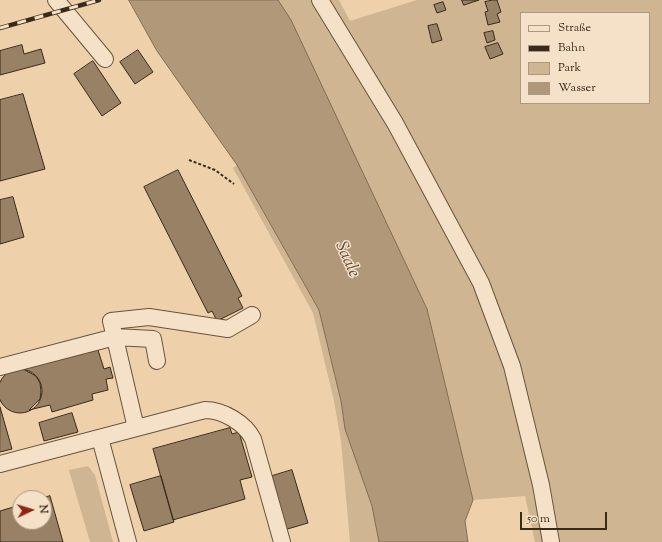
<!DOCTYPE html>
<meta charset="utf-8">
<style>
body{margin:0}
#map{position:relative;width:662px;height:542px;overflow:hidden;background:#eed1aa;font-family:"Sorts Mill Goudy",serif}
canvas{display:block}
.legend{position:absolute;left:520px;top:12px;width:130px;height:92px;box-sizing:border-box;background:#f4e1c8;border:1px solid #aa9882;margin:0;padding:5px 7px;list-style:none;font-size:12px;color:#3a2a19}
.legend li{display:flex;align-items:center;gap:8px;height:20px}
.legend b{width:20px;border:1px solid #aa9882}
.north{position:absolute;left:12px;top:490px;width:40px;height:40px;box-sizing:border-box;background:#f4e1c8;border:1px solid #aa9882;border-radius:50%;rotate:86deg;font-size:11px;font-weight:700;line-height:16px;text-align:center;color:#3a2a19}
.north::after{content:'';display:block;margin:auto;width:14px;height:18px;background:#8f2418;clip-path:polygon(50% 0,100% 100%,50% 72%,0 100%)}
.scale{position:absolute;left:520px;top:512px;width:87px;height:18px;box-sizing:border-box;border:2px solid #3a2a19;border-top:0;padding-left:5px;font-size:12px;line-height:14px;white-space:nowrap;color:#3a2a19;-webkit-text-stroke:3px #f4e1c8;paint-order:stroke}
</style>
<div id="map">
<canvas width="662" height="542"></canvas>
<ul class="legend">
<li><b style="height:5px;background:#f4e1c8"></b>Straße</li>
<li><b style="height:5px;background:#3a2a19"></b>Bahn</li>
<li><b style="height:11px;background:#cfb591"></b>Park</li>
<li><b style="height:11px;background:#b19879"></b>Wasser</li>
</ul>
<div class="north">N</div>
<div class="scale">50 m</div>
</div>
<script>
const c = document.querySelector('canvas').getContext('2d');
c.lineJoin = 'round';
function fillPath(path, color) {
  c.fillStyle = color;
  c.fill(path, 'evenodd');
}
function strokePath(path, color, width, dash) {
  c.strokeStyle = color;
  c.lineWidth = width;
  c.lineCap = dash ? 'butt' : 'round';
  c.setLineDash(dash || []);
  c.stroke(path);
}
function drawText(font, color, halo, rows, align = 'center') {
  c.font = font + ' "Sorts Mill Goudy",serif';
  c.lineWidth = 3;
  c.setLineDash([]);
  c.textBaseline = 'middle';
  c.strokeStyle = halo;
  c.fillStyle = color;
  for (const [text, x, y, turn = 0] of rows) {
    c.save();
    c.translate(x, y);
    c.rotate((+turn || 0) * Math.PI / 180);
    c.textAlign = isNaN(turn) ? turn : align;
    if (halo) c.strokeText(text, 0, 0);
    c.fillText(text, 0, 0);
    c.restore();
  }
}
const green = new Path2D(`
 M278 0H339L350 21 417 0H662V542H535L525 496 473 500 427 309ZM521 13H649V103H521Z
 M237 165 319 310 341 401 345 429 372 506 379 542H350L341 441 334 401 313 313 233 168Z
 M88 466 95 475 113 542H90L69 470Z`);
const water = new Path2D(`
 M129 0H278L291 20 427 309 473 500 465 521 468 542H379L372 506 345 429 341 401 319 310 237 165 157 51Z`);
const building = new Path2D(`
 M462 0H479L464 5Z
 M493 0H497L501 12 497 14 500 22 488 25 485 12 488 11 485 2Z
 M443 2 446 10 437 13 434 5Z
 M437 24 442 40 432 43 428 26Z
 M493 31 495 40 487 43 484 33Z
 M498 43 503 54 490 59 485 47Z
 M22 45 24 54 41 49 45 63 0 75V51Z
 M138 50 153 72 135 84 120 62Z
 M93 61 121 103 102 116 74 74Z
 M23 94 45 169 0 181V100Z
 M178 170 242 296 238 298 243 308 217 321 212 311 208 313 144 187Z
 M13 197 24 237 0 244V200Z
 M87 345 89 352 98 350 104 369 110 367 113 378 106 379 108 390 92 394 93 400 52 412 50 405 29 410 40 399 41 392 40 383 36 376 23 369Z
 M-2 391a22 22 0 1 1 44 0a22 22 0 1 1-44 0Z
 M0 407 12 449 0 452Z
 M72 413 78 432 44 441 39 423Z
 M230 428 232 434 239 432 252 477 240 480 245 499 173 520 153 449Z
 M292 470 308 523 284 530 269 477Z
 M161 476 174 522 144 531 130 485Z
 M50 496 63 542H0V511L20 505V522H44V498Z`);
const path = new Path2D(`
 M189 160 215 170 234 184`);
const minor = new Path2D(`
 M56 0 105 59
 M320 0 395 123 481 283 512 366 541 485 551 542
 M0 367 115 337 153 339 157 361
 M136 428 111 321 149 317 228 329 252 315
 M100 438 128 542
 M0 464 205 410C223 410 245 423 253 439L282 542`);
const rail = new Path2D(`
 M0 28 99 0`);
const waterNames = [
 ["Saale",346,260,66]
];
fillPath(green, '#cfb591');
fillPath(water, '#b19879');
strokePath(water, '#816c53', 1);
fillPath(building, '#988164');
strokePath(building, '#3a2a19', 1);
strokePath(minor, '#67543d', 18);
strokePath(path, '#3a2a19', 2, [3, 2]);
strokePath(minor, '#f4e1c8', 16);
strokePath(rail, '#3a2a19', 4.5);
strokePath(rail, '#f4e1c8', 3, [9]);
drawText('italic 17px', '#584631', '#f4e1c8', waterNames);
</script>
